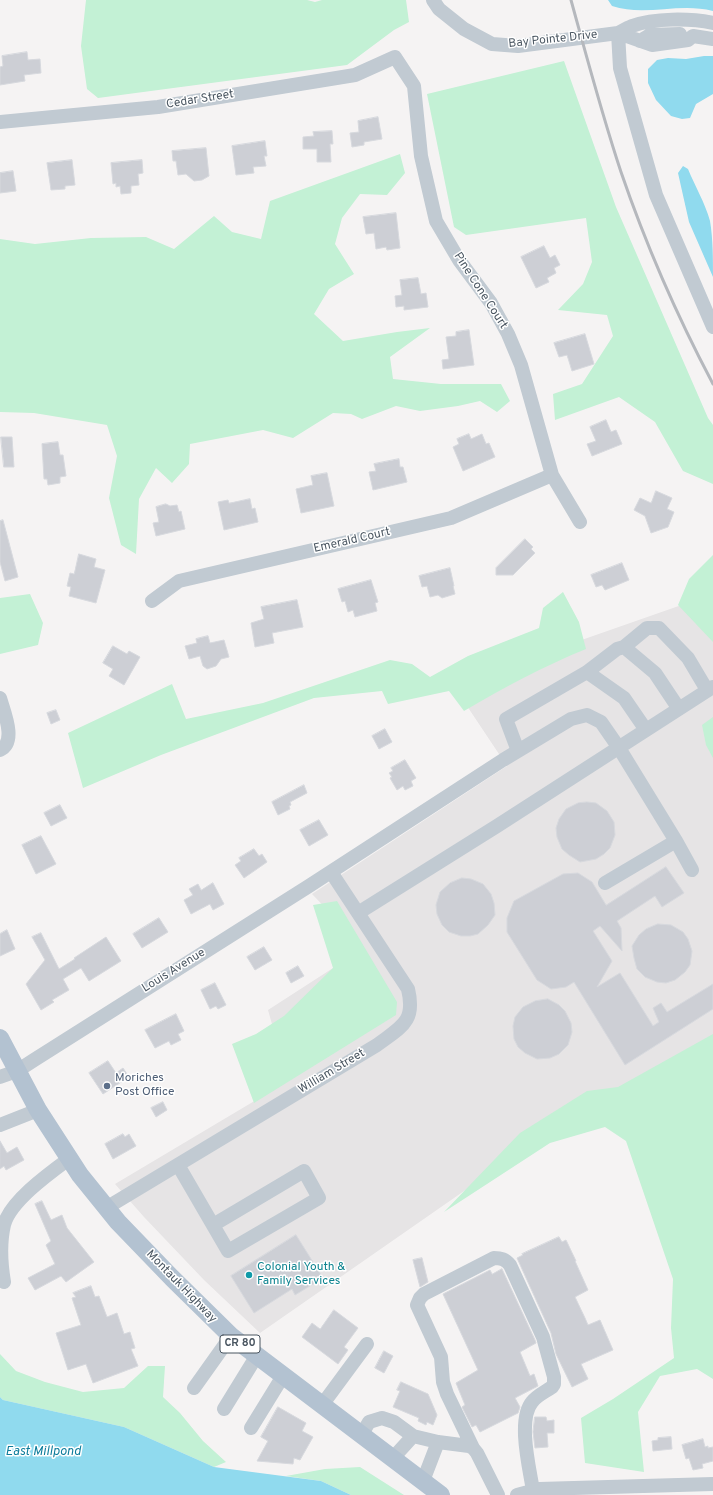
<!DOCTYPE html>
<style>
body{margin:0}
canvas{display:block;background:#f5f3f3}
</style>
<canvas width="713" height="1495"></canvas>
<script>
const c = document.querySelector('canvas').getContext('2d');
c.lineJoin = 'round';
function fillPath(path, color) {
  c.fillStyle = color;
  c.fill(path, 'evenodd');
}
function strokePath(path, color, width, dash) {
  c.strokeStyle = color;
  c.lineWidth = width;
  c.lineCap = dash ? 'butt' : 'round';
  c.setLineDash(dash || []);
  c.stroke(path);
}
function drawText(font, color, halo, rows, align = 'center') {
  c.font = font + ' Overpass,sans-serif';
  c.lineWidth = 3;
  c.setLineDash([]);
  c.textBaseline = 'middle';
  c.strokeStyle = halo;
  c.fillStyle = color;
  for (const [text, x, y, turn = 0] of rows) {
    c.save();
    c.translate(x, y);
    c.rotate((+turn || 0) * Math.PI / 180);
    c.textAlign = isNaN(turn) ? turn : align;
    if (halo) c.strokeText(text, 0, 0);
    c.fillText(text, 0, 0);
    c.restore();
  }
}
const education = new Path2D(`
 M713 594V1039L500 1166 260 1333 204 1280 144 1217 115 1184 288 1081 268 1010 364 948 312 894 507 766 453 685Z`);
const green = new Path2D(`
 M86 0H307L315 2 322 0H406L409 22 394 30 347 65 98 98 87 89 81 46Z
 M564 61 616 207 708 418 713 425V484L683 471 655 422 619 397 555 420 553 394 582 384 613 336 607 315 558 310 583 284 592 262 586 218 466 235 454 227 427 94Z
 M400 154 405 173 387 195 360 194 342 218 335 244 354 274 329 289 314 314 343 341 397 332 430 328 390 357 393 379 441 384H501L510 401 497 412 480 401 458 406 420 411 396 406 362 419 351 414 333 413 293 438 263 430 190 444 189 464 172 483 156 468 139 499 136 554 121 545 109 498 117 456 107 425 34 413 0 412V239L35 244 91 238 146 237 174 249 214 216 232 232 261 239 270 201Z
 M713 555V642L678 605 689 579Z
 M563 592 579 622 586 649C544 666 503 688 464 711L449 691 388 704 382 691 314 698 161 755 83 788 68 733 172 684 186 719 263 703 390 660 412 664 430 677 468 656 539 628 543 608Z
 M30 594 43 623 38 645 0 654V598Z
 M713 717V758L706 745 702 725Z
 M337 901 397 1002 396 1015 254 1103 232 1044 256 1034 284 1016 333 968 313 905Z
 M713 1034V1379L697 1369 660 1376 638 1412 644 1472 585 1463 581 1418 613 1399 674 1358 671 1328 673 1279 626 1141 605 1127 550 1143 444 1212 520 1133 587 1091 618 1087Z
 M0 1354 16 1371 45 1382 83 1392 124 1388 148 1366H165L163 1397 180 1413 203 1441 226 1462 214 1467 124 1427 3 1400 0 1397Z
 M360 1467 404 1495H351L321 1481 286 1476 325 1469Z`);
const water = new Path2D(`
 M608 0H713V11C679 2 645 17 612 6Z
 M704 56H713V94L696 104 690 118 682 119 671 116 656 100 648 83V69L657 60 668 58 686 59Z
 M683 166 688 169C695 186 705 203 710 221 713 239 713 259 713 277L689 222 678 173Z
 M0 1397 3 1400 124 1427 214 1467 321 1481 351 1495H0Z`);
const building = new Path2D(`
 M27 52 28 60 40 59 41 73 24 75 25 81 0 85V67L3 66 2 56Z
 M378 117 382 139 364 142V145L352 147 350 133 359 132 358 121Z
 M332 131 333 144H330L331 162H317V149H303V137L314 136 313 132Z
 M265 141 267 156H264L266 166 253 167 254 173 236 175 232 146Z
 M206 148 209 176 202 180 194 181 186 174 178 175 176 161H173L172 151Z
 M72 160 75 185 65 186V189L51 190 47 163Z
 M142 160 143 173 138 174 139 185 131 186V193L121 194 120 186 116 187V183L113 184 111 163Z
 M13 171 16 191 0 193V173Z
 M396 213 400 248 387 250 386 247 376 249 374 233 366 234 363 217Z
 M544 246 550 258 555 255 560 265 554 268 556 273 547 278 549 282 536 288 521 257Z
 M418 278 421 294 426 293 428 307 404 310V306L396 307 395 296 402 295 400 280Z
 M469 330 474 365 443 369 442 360 449 359 446 337 456 336V332Z
 M585 334 594 364 572 371 567 355 559 357 554 343Z
 M606 420 611 432 616 430 622 444 592 456 587 444 596 441 590 427Z
 M469 434 471 439 482 434 486 444 489 443 495 457 463 471 453 447 459 444 457 439Z
 M1 437H12L14 467H4Z
 M58 442 60 455H63L66 476 60 477V483L48 485 47 479H44L42 444Z
 M399 459 400 467H403L407 482 373 490 369 472 376 471 374 464Z
 M327 473 334 506 301 513 296 489 313 485 311 476Z
 M656 491 672 498 667 509 674 512 668 527 651 533 645 516 634 510 640 498 651 503Z
 M250 499 252 509 255 508 258 522 224 530 218 502 228 500 229 503Z
 M166 504 170 506 177 505 179 512 181 511 185 529 156 536 153 523 159 522 156 507Z
 M3 520 18 577 5 581 0 562V521Z
 M525 539 533 547 531 549 535 553 513 575H496V568Z
 M79 554 96 559 94 567 105 570 96 603 69 596 71 587 67 586 70 573 74 574Z
 M622 563 629 580 605 590 602 585 596 587 591 575Z
 M450 568 454 586H453L455 594 442 598 438 595 430 597 427 586 422 587 419 576Z
 M371 580 378 602 375 603 377 611 355 617 353 610 348 612 345 601 342 602 338 589Z
 M297 600 303 627 272 633 274 643 255 647 251 623 264 619 261 607Z
 M208 636 210 643 224 640 229 657 221 659 216 666 207 669 203 666 200 656 189 659 185 646 197 643 196 639Z
 M113 646 127 654 129 651 140 657 124 685 109 676 113 669 103 663Z
 M56 710 60 720 51 724 47 713Z
 M385 729 392 742 379 749 372 736Z
 M405 760 416 778 411 781 413 786 405 790 403 786 397 790 390 778 392 777 389 773 393 771 391 768Z
 M304 785 307 793 290 802 291 805 289 806 290 809 278 815 272 802Z
 M587 802 596 803 607 811 614 822 615 835 610 848 604 854 596 859 580 862 569 855 562 849 557 837 556 828 559 819 566 809 578 803Z
 M60 805 67 818 51 826 44 813Z
 M319 820 328 835 309 846 300 830Z
 M41 836 56 864 36 874 22 845Z
 M254 849 259 856 262 854 267 862 244 878 235 865 241 861 239 858Z
 M666 867 684 893 662 907 655 896 617 921 621 928 622 951 600 926 593 931 612 961 597 987 620 973 653 1026 659 1022 653 1008 661 1003 667 1012 713 984V1009L625 1065 574 982 566 987 551 989 537 980 507 932V918L514 901 563 874 578 873 592 882 606 905Z
 M462 878 471 879 483 884 491 894 494 903 495 915 488 925 478 934 470 936H461L449 932 442 925 437 914 436 905 440 892 450 883Z
 M213 883 224 904 213 910 210 904 191 914 184 900 193 895 189 889 198 884 201 890Z
 M159 918 168 932 142 948 133 934Z
 M658 924 671 925 683 932 688 939 692 951 690 965 685 972 675 980 666 983 657 982 645 977 637 969 634 958 632 946 639 935 646 929Z
 M7 930 15 949 0 956V934Z
 M41 933 59 969 75 959 74 958 106 937 121 961 89 981 81 968 63 979 69 990 52 1000 54 1002 41 1010 26 984 45 960 32 937Z
 M264 947 272 960 255 970 247 957Z
 M298 966 304 976 291 983 286 973Z
 M215 983 226 1005 218 1009 216 1006 210 1009 201 990Z
 M548 999 559 1005 565 1011 571 1023 572 1032 568 1045 559 1054 550 1058 537 1059 525 1053 518 1047 514 1039 513 1026 515 1017 523 1007 535 1001Z
 M176 1014 184 1031 178 1034 181 1040 171 1045 169 1041 155 1048 145 1030Z
 M108 1061 116 1073 123 1068 129 1077 103 1094 89 1073Z
 M163 1102 167 1110 156 1117 151 1108Z
 M123 1134 125 1137 129 1134 136 1146 113 1159 105 1144Z
 M0 1141 7 1153 17 1147 24 1160 6 1170 4 1166 0 1169Z
 M42 1201 51 1220 62 1215 67 1228 94 1262 66 1282 61 1276 35 1290 28 1278 55 1264 46 1245 51 1241 35 1204Z
 M296 1235 323 1278 295 1295 292 1289 254 1313 231 1276Z
 M559 1237 562 1242 566 1240 576 1261H575L588 1290 575 1297 585 1318 588 1325 600 1320 613 1350 581 1364 588 1379 572 1387 556 1354 551 1333 517 1258 523 1255 522 1254Z
 M422 1258 428 1282 420 1287 413 1260Z
 M502 1269 535 1340 536 1343 520 1352 530 1376 534 1374 538 1386 515 1398 520 1407 518 1413 480 1432 476 1425 472 1427 462 1407 465 1405 456 1383 478 1370 443 1294 490 1270 492 1274Z
 M91 1286 95 1297 99 1296 107 1317 117 1313 124 1334 130 1332 135 1348 131 1349 138 1366 93 1383 86 1364 68 1370 56 1333 81 1325 72 1298 76 1297 73 1293Z
 M334 1310 358 1328 344 1347 348 1350 338 1364 302 1337 312 1323 320 1329Z
 M384 1351 393 1356 384 1373 375 1368Z
 M401 1382 428 1394 437 1415 433 1425 427 1422 426 1425 418 1421 419 1418 393 1407 400 1391 397 1390Z
 M278 1407 306 1423 302 1431 313 1437 300 1460 294 1458 293 1464 257 1461 268 1441 261 1437Z
 M535 1417H546L547 1421 554 1420V1433H547L548 1447 535 1448 533 1432Z
 M671 1437 672 1449 653 1451 652 1441 658 1440V1438Z
 M703 1439 705 1447 708 1446V1448L713 1447V1461L702 1464 703 1468 693 1470 689 1458 686 1459 682 1445Z`);
const minor = new Path2D(`
 M433 0 439 9 464 29 492 44 518 46 618 33C622 31 627 28 632 26 654 18 690 18 713 23
 M618 33 620 68 656 195 713 327
 M618 33 652 45 688 40 693 36 713 39
 M640 41 650 35 680 34
 M0 122 158 107 355 75 395 57 414 86 421 156 436 221 459 260 491 303 508 334 521 365 552 475 580 522
 M152 601 179 581 451 518 552 475
 M624 647 655 673 679 709
 M587 672 624 698 646 730
 M0 698C4 712 17 742 0 750
 M518 751 506 719 587 672 617 649 624 647 647 628H659L688 658 707 690
 M676 841 692 870
 M358 913 497 826 713 687
 M0 1077 17 1071 34 1060 309 886 503 760 571 719 587 715 601 722 619 748 676 841 605 883
 M0 1125 38 1110
 M178 1165 228 1251 319 1198 304 1171 213 1225
 M106 1208 377 1045C401 1027 416 1022 408 989L331 872
 M4 1282C1 1264 0 1242 4 1225 10 1201 51 1172 70 1158
 M194 1388 231 1336
 M322 1405 367 1344
 M224 1409 256 1357
 M251 1428 283 1376
 M362 1434 369 1422 382 1418 394 1422 413 1436
 M473 1448 447 1394 443 1382 441 1357 417 1305 420 1298 424 1294 494 1258C501 1258 505 1259 510 1265L543 1337 554 1377V1384L552 1387C545 1392 536 1396 532 1402 517 1420 530 1470 533 1491
 M393 1458 413 1436 438 1442 469 1446 473 1448 477 1453 498 1495
 M423 1481 438 1442
 M517 1495 539 1489 713 1484`);
const major = new Path2D(`
 M0 1038 38 1110 80 1175 118 1222 172 1278 231 1336 441 1495`);
const rail = new Path2D(`
 M571 0C587 58 602 115 621 172 646 245 677 316 713 384`);
const markers = [
 [107,1086,4,"#5c6f8a"],
 [249,1275,4,"#0f9aa8"]
];
const shields = [
 [240,1344,40]
];
const shieldNames = [
 ["CR 80",240,1344]
];
const streetNames = [
 ["Bay Pointe Drive",553,40,-6],
 ["Cedar Street",200,100,-9],
 ["Pine Cone Court",480,291,57],
 ["Emerald Court",352,541,-13],
 ["Louis Avenue",174,971,-32],
 ["William Street",332,1072,-31],
 ["Montauk Highway",181,1287,46]
];
const serviceNames = [
 ["Moriches",115,1079],
 ["Post Office",115,1093]
];
const cultureNames = [
 ["Colonial Youth &",257,1268],
 ["Family Services",257,1282]
];
const waterNames = [
 ["East Millpond",43,1452]
];
fillPath(education, '#e6e4e5');
fillPath(green, '#c3f1d5');
fillPath(water, '#90daee');
fillPath(building, '#cdcfd5');
strokePath(building, '#d7d9de', 1);
strokePath(minor, '#c1cad2', 14);
strokePath(major, '#b3c2d1', 18);
strokePath(rail, '#b5b8bd', 3);
for (const [x, y, r, color] of markers) {
  const dot = new Path2D();
  dot.arc(x, y, r, 0, 2 * Math.PI);
  c.fillStyle = color;
  c.fill(dot);
  strokePath(dot, '#fff', 1.5);
}
for (const [x, y, w] of shields) {
  const box = new Path2D();
  box.roundRect(x - w / 2, y - 9, w, 18, 3);
  c.fillStyle = '#fff';
  c.fill(box);
  strokePath(box, '#4a5661', 1);
}
drawText('bold 11px', '#4a5661', null, shieldNames);
drawText('12px', '#4a5661', '#fff', streetNames);
drawText('12px', '#4e5e75', '#fff', serviceNames, 'left');
drawText('12px', '#0d838f', '#fff', cultureNames, 'left');
drawText('italic 13px', '#0c7c9b', '#fff', waterNames);
</script>
